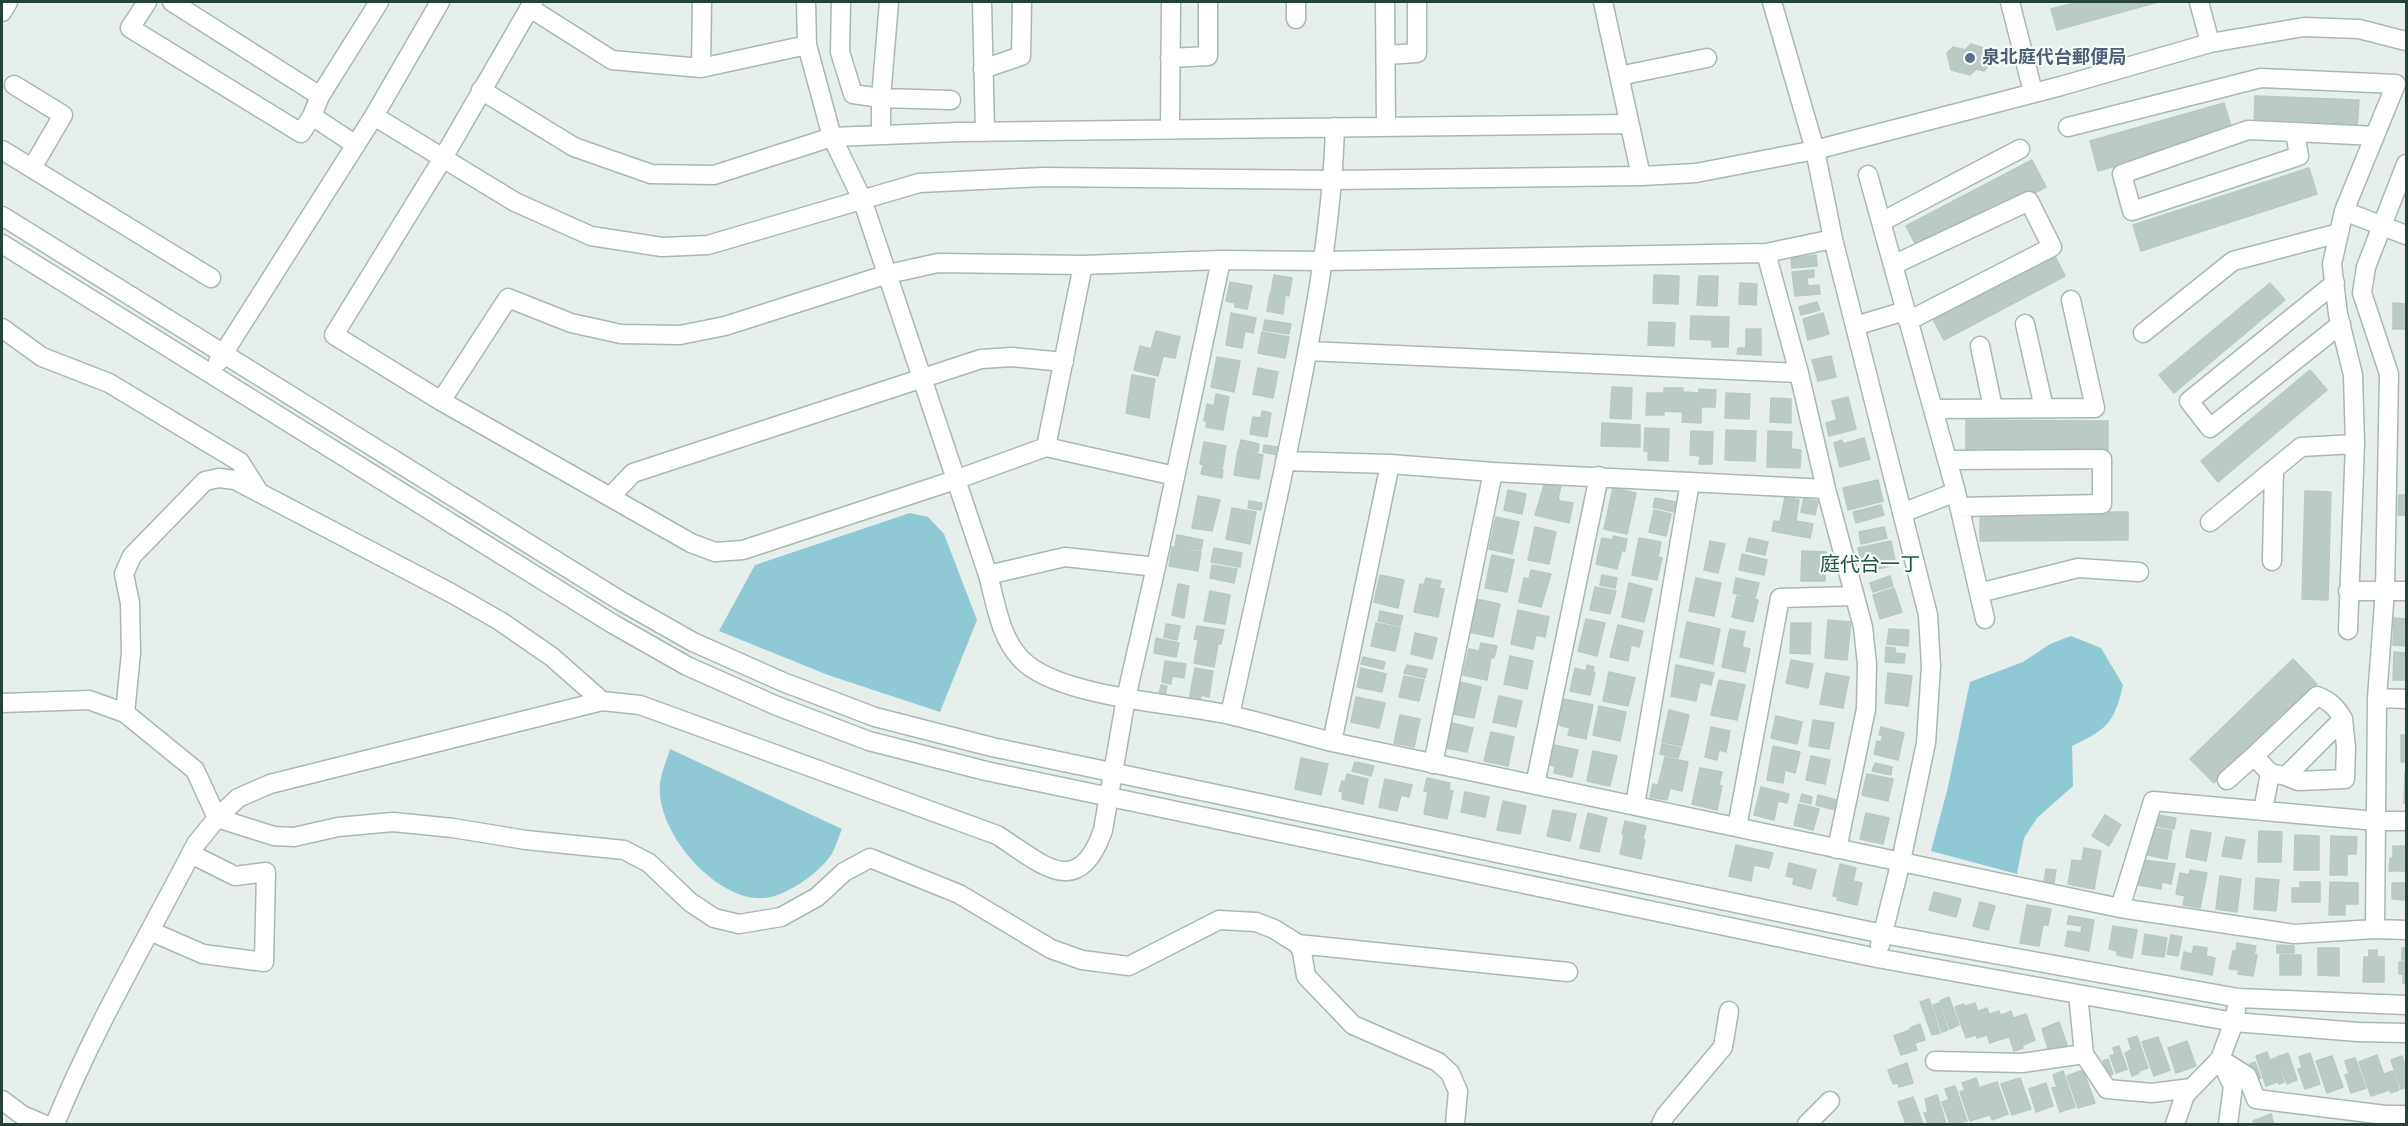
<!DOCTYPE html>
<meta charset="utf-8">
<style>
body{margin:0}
#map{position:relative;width:2408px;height:1126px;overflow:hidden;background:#e6efeb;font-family:"PT Sans",sans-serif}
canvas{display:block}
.frame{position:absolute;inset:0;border:3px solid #24423a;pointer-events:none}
</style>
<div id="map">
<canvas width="2408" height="1126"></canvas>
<div class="frame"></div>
</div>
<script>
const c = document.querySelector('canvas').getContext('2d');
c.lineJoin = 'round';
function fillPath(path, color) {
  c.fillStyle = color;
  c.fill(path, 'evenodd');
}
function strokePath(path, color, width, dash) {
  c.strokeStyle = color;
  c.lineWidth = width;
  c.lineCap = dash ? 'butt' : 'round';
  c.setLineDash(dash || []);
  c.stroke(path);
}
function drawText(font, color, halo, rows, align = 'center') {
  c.font = font + ' "PT Sans","Noto Sans JP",sans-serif';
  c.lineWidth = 4.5;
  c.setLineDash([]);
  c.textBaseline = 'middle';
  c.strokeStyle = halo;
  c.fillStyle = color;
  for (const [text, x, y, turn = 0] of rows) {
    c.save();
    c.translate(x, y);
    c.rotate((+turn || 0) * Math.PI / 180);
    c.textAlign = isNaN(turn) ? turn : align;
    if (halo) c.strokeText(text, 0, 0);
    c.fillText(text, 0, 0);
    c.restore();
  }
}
const water = new Path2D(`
 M910 513 928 517 944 534 977 620 940 712 828 675 719 631 755 565Z
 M2071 636 2101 648 2123 685C2114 724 2107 729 2072 746L2073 786 2037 818 2024 838 2017 874 1931 851 1948 787 1970 682 2023 662 2050 644Z
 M670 749 842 829C838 838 835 851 829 858 817 874 785 897 764 898 716 902 655 831 660 784 661 772 667 760 670 749Z`);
const building = new Path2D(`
 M2079 2H2158L2057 30 2051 9Z
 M1971 44 1984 48 1990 64 1984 71 1976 69 1970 75 1951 70 1947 53 1953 47 1965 50Z
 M2255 96 2359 100 2357 130 2254 126Z
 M2224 103 2233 133 2098 171 2090 141Z
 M2032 160 2046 187 1920 253 1906 226Z
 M2309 168 2317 194 2141 251 2133 225Z
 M2053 252 2065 276 1944 340 1931 316Z
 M1816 255 1817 266 1792 268 1791 258Z
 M1814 270V277L1807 278 1808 286 1819 285 1820 294 1795 296 1792 272Z
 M1274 275 1292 278 1289 296 1271 293Z
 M1654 275 1679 276 1678 304 1653 303Z
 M1699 276H1718L1717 306 1697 305Z
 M1230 282 1252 286 1247 309 1235 307V303L1226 301Z
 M1740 283 1757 284 1756 305 1739 304Z
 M2270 283 2285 300 2174 393 2159 375Z
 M1270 294 1285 297 1283 314 1267 311Z
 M1817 302 1820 310 1801 315 1799 307Z
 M2393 303 2406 304V329H2393Z
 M1231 313 1256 318 1253 333 1245 331 1242 348 1226 345Z
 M1823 313 1829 334 1808 340 1803 319Z
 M1691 316 1729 317 1728 347H1712V340L1690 339Z
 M1265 320 1291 324 1289 334 1263 330Z
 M1649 322 1675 323 1674 346 1648 345Z
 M1746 329H1761V355L1737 354 1738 348H1746Z
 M1156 331 1180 337 1175 358 1163 356 1158 376 1134 370 1140 346 1151 349Z
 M1262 332 1289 337 1285 358 1258 353Z
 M1831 356 1836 377 1818 381 1812 360Z
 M1217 357 1240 361 1234 392 1211 387Z
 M1258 368 1278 372 1273 398 1253 394Z
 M2310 370 2327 390 2218 482 2201 461Z
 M1132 375 1155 379 1149 418 1126 413Z
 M1612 387 1632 388 1631 419 1610 418Z
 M1664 388H1683L1682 412 1664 411V415H1646L1647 393H1664Z
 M1699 389 1716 390 1715 407H1701V423L1682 422 1684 392 1699 393Z
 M1726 393 1750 394 1749 419 1725 418Z
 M1216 394 1229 397 1223 430 1206 427 1207 421H1204L1207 404 1214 406Z
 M1848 397 1856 429 1829 436 1826 423 1837 420 1832 401Z
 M1771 398 1791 399V423L1770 422Z
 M1262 411 1271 413 1267 437 1250 434 1253 417 1261 418Z
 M1966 420 2108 421V453L1966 452Z
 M1602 423 1640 425V447L1601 446Z
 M1645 428 1669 429 1668 461 1648 460V451H1644Z
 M1726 430 1756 431 1755 461 1725 460Z
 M1691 431 1713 432 1712 464H1699L1700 456 1690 455Z
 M1768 431 1792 432 1791 449 1801 450 1800 468 1767 467Z
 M1864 438 1870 459 1840 467 1834 443 1842 440 1843 444Z
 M1241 440 1259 444 1258 452 1239 449Z
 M1204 442 1226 446 1222 468 1200 464Z
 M1264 445 1278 447 1277 455 1263 452Z
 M1238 450 1263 455 1259 479 1234 475Z
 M1203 466 1223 470 1222 478 1201 474Z
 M1878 480 1883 501 1848 510 1843 488Z
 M1545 482 1561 486 1558 498 1560 501 1573 503 1569 523 1535 515Z
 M1613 488 1636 493 1627 534 1604 529Z
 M1508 490 1526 494 1522 514 1504 510Z
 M2305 491 2331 492 2328 600 2302 599Z
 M2399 495H2406V515H2398Z
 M1198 496 1220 500 1212 531 1192 528Z
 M1785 497 1799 500 1796 521 1813 524 1810 538 1772 531 1774 521 1780 522Z
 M1655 498 1676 502 1674 512 1653 507Z
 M1804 498 1818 501 1815 515 1801 512Z
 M1249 501 1262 503 1261 510 1248 508Z
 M1881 505 1884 515 1856 523 1853 512Z
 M1232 508 1256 512 1250 544 1226 539Z
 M1654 510 1671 514 1666 536 1649 532Z
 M2128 512V540L1980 541V513Z
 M1496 517 1519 522 1512 554 1489 549Z
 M1535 527 1556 532 1549 564 1528 560Z
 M1884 527 1887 538 1861 544 1859 532Z
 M1177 535 1203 540 1201 550 1175 546Z
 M1613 536 1627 539 1625 551 1622 550 1617 569 1596 564 1602 538 1613 540Z
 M1639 538 1661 542 1658 557 1662 558 1657 580 1632 575Z
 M1749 538 1768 542 1765 555 1746 551Z
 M1710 541 1725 544 1718 573 1704 570Z
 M1891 541 1896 565 1863 572 1858 548Z
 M1172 547 1201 552 1198 571 1169 566Z
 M1214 548 1242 553 1240 567 1211 562Z
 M1802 551 1826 552 1825 581H1801Z
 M1742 554 1767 560 1764 575 1739 570Z
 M1492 555 1514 560 1507 592 1485 588Z
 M1212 565 1237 569 1234 583 1210 578Z
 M1531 570 1551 574 1541 607 1519 602 1524 578 1529 579Z
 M1380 575 1404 580 1398 608 1374 602Z
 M1602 575 1617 578 1615 588 1600 585Z
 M1890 576 1893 586 1873 592 1870 583Z
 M1426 578 1441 581 1439 588 1444 589 1438 617 1414 612 1420 584 1424 585Z
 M1696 578 1721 583 1714 616 1689 611Z
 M1736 578 1759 583 1755 598 1733 593Z
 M1629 583 1652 589 1644 622 1622 617Z
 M1178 584 1189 586 1184 618 1172 615Z
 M1595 587 1616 591 1610 614 1590 610Z
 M1894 588 1902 612 1880 619 1873 595Z
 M1210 591 1230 595 1225 624 1204 621Z
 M1737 596 1758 600 1753 622 1732 617Z
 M1476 599 1500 604 1493 637 1469 632Z
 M1518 610 1549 617 1545 637 1536 635 1533 649 1511 644Z
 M1380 611 1403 616 1400 626 1378 621Z
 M2394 618 2406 619V646L2393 645Z
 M1586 619 1605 623 1597 656 1578 651Z
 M1828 620 1851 622 1847 660 1825 658Z
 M1687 622 1720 629 1713 664 1680 657Z
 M1376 623 1400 628 1395 651 1371 646Z
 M1791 623H1811L1810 654 1790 653Z
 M1166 624 1180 626 1177 640 1164 637Z
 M1618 625 1643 631 1639 647 1631 645 1628 661 1610 657Z
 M1197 626 1224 630 1221 644 1194 639Z
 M1730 629 1745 632 1742 647 1750 649 1745 672 1722 667Z
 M1889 629 1909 630 1908 646 1887 644Z
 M1415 633 1437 638 1432 659 1411 654Z
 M1156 638 1179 643 1176 657 1154 653Z
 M1198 641 1218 644 1214 667 1194 663Z
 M1481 643 1497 646 1494 658 1491 657 1487 680 1463 675 1469 649 1479 651Z
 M1886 647 1895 648V653L1905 654 1904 663 1885 662Z
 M2394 652 2406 653V680H2393Z
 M1510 656 1533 661 1527 689 1504 684Z
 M1363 657 1385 662 1383 669 1361 664Z
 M2293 659 2317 684 2214 783 2190 759Z
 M1791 660 1813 664 1808 688 1786 683Z
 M1165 661 1186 664 1184 678 1172 676 1171 684 1162 682Z
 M1407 665 1427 669 1425 678 1404 673Z
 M1587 665 1594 667 1593 672 1595 673 1590 695 1570 691 1575 668 1586 671Z
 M1676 665 1714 673 1711 685 1700 682 1696 701 1671 696Z
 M1195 668 1213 671 1209 697 1201 695 1200 702 1189 700Z
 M1361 668 1386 674 1382 692 1357 687Z
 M1609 672 1635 678 1628 706 1603 701Z
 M1826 673 1849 677 1843 708 1820 704Z
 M1888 673 1912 676 1908 706 1885 703Z
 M1404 676 1424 680 1419 701 1399 697Z
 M1719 680 1745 685 1737 720 1711 715Z
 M1460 682 1481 687 1474 718 1453 714Z
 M1161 685 1167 686 1165 696 1159 695Z
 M1499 696 1522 701 1516 727 1493 722Z
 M1356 697 1385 703 1379 728 1351 722Z
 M1564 699 1593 705 1586 739 1568 735 1570 728 1559 725Z
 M1599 706 1626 712 1620 741 1593 735Z
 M1669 710 1689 715 1682 746 1662 742Z
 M1400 715 1420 719 1414 747 1394 743Z
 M1776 716 1802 722 1797 744 1771 738Z
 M1813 720 1834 723 1829 749 1809 746Z
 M1452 723 1473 728 1467 752 1446 748Z
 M1711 727 1730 731 1726 752 1719 750 1717 760 1705 757Z
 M1881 727 1904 733 1898 760 1874 754 1877 741 1881 742 1883 736 1879 735Z
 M1491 732 1514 737 1508 766 1484 761Z
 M2401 735H2406V762H2401Z
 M1662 744 1681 748 1678 758 1660 754Z
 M1554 745 1578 750 1572 777 1554 773 1555 766 1549 765Z
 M1773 746 1800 752 1795 773 1785 770 1783 783 1767 780Z
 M1593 751 1617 756 1610 786 1587 781Z
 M1811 756 1830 760 1825 784 1806 780Z
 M1665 757 1688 762 1682 791 1670 788 1667 800 1650 797 1653 784 1658 785Z
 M1301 758 1328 764 1321 795 1295 789Z
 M1355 762 1374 766 1371 776 1352 771Z
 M1875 763 1892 767 1891 775 1872 771Z
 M1700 768 1722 772 1719 785 1722 786 1717 810 1692 804Z
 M2405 772H2406V803H2404Z
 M1347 774 1368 779 1363 804 1342 799 1343 792 1339 791 1342 781 1345 782Z
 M1867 774 1893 779 1888 801 1862 795Z
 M1427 778 1450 783 1449 790 1453 791 1447 819 1424 814 1428 792 1424 791Z
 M1385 779 1412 785 1409 797 1401 795 1397 811 1379 807Z
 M1761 787 1789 794 1787 803 1778 801 1774 820 1754 815Z
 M1465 792 1489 797 1485 817 1461 812Z
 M1802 794 1812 797 1811 804 1800 801Z
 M1818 795 1837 800 1835 810 1816 805Z
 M1503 801 1526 806 1520 834 1497 830Z
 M1799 804 1819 809 1813 830 1794 825Z
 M1553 810 1576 814 1570 841 1547 836Z
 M1588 813 1607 818 1599 852 1580 848Z
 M1866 813 1889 818 1883 844 1860 839Z
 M2105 815 2121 825 2109 846 2092 836Z
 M2158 815 2176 818 2174 829 2156 826Z
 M1625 821 1646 826 1643 839 1622 834Z
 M2148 827 2172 831 2167 859 2143 854Z
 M2191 830 2211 833 2206 861 2186 857Z
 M2259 831 2282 832 2281 862H2258Z
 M1624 835 1645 840 1641 859 1620 854Z
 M2295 835 2319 836V870H2294Z
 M2331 836 2357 837 2356 854H2347V875H2330Z
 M2226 837 2245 840 2241 859 2222 856Z
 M1736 845 1773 853 1769 868 1754 865 1751 881 1729 876Z
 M2393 846H2406V871H2389L2390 858H2393Z
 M2084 848 2101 851 2094 889 2068 884 2072 860 2082 861Z
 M2143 860 2175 864 2171 884 2162 882 2161 889 2139 885Z
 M1789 863 1816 870 1811 889 1793 884 1794 878 1786 876Z
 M1840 864 1856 868 1853 881 1862 883 1857 905 1837 900 1838 897 1833 896Z
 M2046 869 2056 870 2054 883 2044 882Z
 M2190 870 2207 873 2200 908 2183 905 2185 896 2176 894 2180 873 2189 875Z
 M2220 876 2241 879 2237 912 2216 909Z
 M2256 878 2279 880 2276 911 2254 909Z
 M2300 882H2320V902H2292V888H2300Z
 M2330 882 2358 883V904H2345V915H2329Z
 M2392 883H2406V900L2392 899Z
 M1934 892 1961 899 1956 917 1929 910Z
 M1980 902 1995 906 1988 930 1973 926Z
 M2027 905 2051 909 2048 925H2043L2039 946 2020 943Z
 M2069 916 2094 920 2089 951 2065 946 2068 931 2081 933 2082 926 2067 924Z
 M2113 926 2137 930 2132 958 2117 955V951L2109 949Z
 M2145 934 2167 938 2164 957 2142 954Z
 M2171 935 2182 937 2178 956 2167 954Z
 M2237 943 2256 946 2254 954 2257 955 2253 976 2238 974 2239 970 2229 969 2233 951H2236Z
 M2277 945 2294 946V953H2277Z
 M2194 946 2207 948 2206 956 2215 958 2212 975 2181 969 2184 952 2192 954Z
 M2318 948H2339V976L2318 975Z
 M2402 948H2406V960H2402Z
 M2369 950H2377V957H2384V982H2363L2364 957H2369Z
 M2280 955H2301V975H2280Z
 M2399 962H2406V983H2403V974H2399Z
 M1949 997 1959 1025 1950 1029 1940 1001Z
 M1929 999 1940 1033 1932 1035 1920 1002Z
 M1939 1003 1948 1030 1942 1032 1933 1005Z
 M1975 1003 1986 1035 1977 1038 1966 1006Z
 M1964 1004 1975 1035 1966 1038 1955 1007Z
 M1987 1008 1998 1040 1990 1043 1979 1011Z
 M1999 1011 2008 1037 1999 1040 1990 1014Z
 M2011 1011 2023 1048 2014 1051 2002 1015Z
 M2026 1014 2035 1040 2023 1045 2014 1018Z
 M2059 1022 2067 1045 2049 1052 2042 1029Z
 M1920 1024 1925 1040 1915 1043 1910 1028Z
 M1910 1030 1917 1050 1901 1055 1894 1036Z
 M2137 1036 2148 1068 2139 1071 2128 1039Z
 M2158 1037 2170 1070 2154 1076 2142 1042Z
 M2187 1041 2196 1066 2176 1073 2168 1048Z
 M2119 1046 2127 1069 2116 1073 2110 1056 2115 1054 2113 1048Z
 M2131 1050 2139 1073 2132 1076 2125 1053Z
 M2267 1052 2277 1082 2266 1086 2256 1056Z
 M2288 1053 2297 1080 2287 1084 2277 1057Z
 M2310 1053 2320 1084 2305 1089 2298 1069 2302 1068 2299 1057Z
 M2377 1055 2389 1090 2371 1096 2359 1062Z
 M2332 1056 2343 1087 2327 1093 2316 1061Z
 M2402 1056 2406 1070V1087L2401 1089 2391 1060Z
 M2276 1058 2284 1082 2279 1084 2271 1060Z
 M2355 1058 2366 1088 2351 1093 2345 1075 2349 1074 2345 1061Z
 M2108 1059 2113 1074 2109 1076 2103 1061Z
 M2255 1062 2261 1078 2255 1080 2250 1064Z
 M1907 1063 1913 1083 1899 1087 1898 1083 1893 1084 1888 1070Z
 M2083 1070 2095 1103 2078 1108 2067 1076Z
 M2063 1071 2075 1107 2060 1112 2052 1088 2057 1087 2053 1075Z
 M2393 1071 2399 1090 2391 1093 2384 1074Z
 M1976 1078 1989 1115 1970 1121 1960 1092 1965 1090 1962 1083Z
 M2020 1078 2031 1109 2012 1115 2001 1084Z
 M1997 1082 2008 1114 1992 1120 1981 1087Z
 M2046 1083 2053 1106 2036 1112 2029 1089Z
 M1955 1086 1967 1121 1950 1124 1942 1102 1949 1100 1945 1089Z
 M1937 1095 1941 1107 1946 1124H1928L1924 1113 1928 1112 1925 1099Z
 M1913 1097 1923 1124H1906L1898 1102Z
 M2271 1114 2274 1124H2255L2253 1121Z`);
const minor = new Path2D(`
 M147 2 130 28 301 133 312 116 356 145
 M172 2 320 96 312 116
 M533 2 443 158 334 335 441 401 691 543 715 552 743 550 955 480 1046 447 1175 476
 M806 2 807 45 832 137 862 199 988 575C996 604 1000 637 1021 659 1058 698 1177 703 1230 715 1264 723 1298 733 1332 742L2120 908 2294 934 2375 929 2406 930
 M841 2 840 52 853 94 881 98 951 100
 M982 2 985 132
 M1296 2V19
 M1385 2 1386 127
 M1603 2 1641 176
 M1772 2 1815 150 1833 239 1928 615 1931 666 1926 743 1901 861 1880 945
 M2010 2 2033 92
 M2199 2 2210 43
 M530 8 612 60 701 68 807 45
 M2 12 8 2
 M1386 55 1417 53V2
 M1170 58 1208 56V2
 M701 68 702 2
 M983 69 1021 56 1022 2
 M1619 76 1707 58
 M14 85 63 115 32 168
 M481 90 574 147 651 174 714 175 832 137 959 132 1629 124
 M320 96 379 2
 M374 116 515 202 591 236 662 247 708 245 919 183 1043 177 1333 180 1641 176 1696 173 1815 150 2061 86 2210 43 2304 27 2359 29 2406 41
 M2068 127 2261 78 2396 84 2344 211 2332 264 2338 314 2353 375 2355 444 2348 630
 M1170 129 1171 2
 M2248 130 2295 132 2299 156 2132 211 2122 174Z
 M2295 132 2375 136
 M881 135V98L889 2
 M2 150 211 278
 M1868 175 1956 492 1985 619
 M2344 211 2406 235
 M2 216 619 600 693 642 783 682 875 717 992 747 1883 934 2238 998 2406 1005
 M1881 222 2020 149
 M2 244 613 624 687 666 777 706 869 741 986 771 1877 958 2234 1022 2358 1032 2406 1033
 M1766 253 1799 373 1826 489 1863 627 1867 664 1866 709 1837 849
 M1893 265 2029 201 2052 247 1908 321
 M2335 283 2189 401 2210 428 2341 324
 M2025 324 2044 408
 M1855 326 1905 311
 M2 328 42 357 109 383 240 462 259 492
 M2143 333 2233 261 2339 233
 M1980 346 1993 408
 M1308 351 1799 373
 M218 362 374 116 440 2
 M441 401 508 298 571 323 621 334 680 335 725 326 888 274 938 263 1083 265 1221 260 1324 261 1766 253 1833 239
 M1933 409 2095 408 2071 300
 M1046 447 1083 265
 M1947 460 2102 459V504L1959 507
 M1285 461 1390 464 1493 472 1826 489
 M610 497 633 473 981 359 1012 357 1064 362
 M1902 513 1956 492
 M2210 522 2301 447 2355 444
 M2272 561 2274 469
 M988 575 1065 557 1156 567
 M2348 591H2406
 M1979 593 2078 568 2139 572
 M2377 698 2406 699
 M2 703 89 700 125 713 195 770 217 818 274 836 294 837 338 827 393 822 453 828 526 840 624 850 649 863 690 902 714 918 739 924 781 917 817 897 844 872 870 858 959 894 1051 949 1082 960 1129 966 1219 920 1256 922 1274 929 1298 944 1302 952 1306 976 1353 1025 1438 1062 1450 1073 1458 1091 1455 1124
 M125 713 131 653 130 603 124 574 132 556 205 481 219 478 235 480 451 593 500 621 552 657 602 701
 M1230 715C1251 618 1273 522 1293 425 1313 326 1332 228 1335 127
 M1332 742 1390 464
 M1433 764 1493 472
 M2286 776 2298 781 2345 779 2346 747 2343 719
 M2227 780 2254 756
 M1535 785 1599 476
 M1635 805 1690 482
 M2263 811 2270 773 2254 756 2317 696C2330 701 2336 707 2343 719L2286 776 2270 773
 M1737 827 1780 598 1855 596
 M2120 908 2153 801 2376 821H2406
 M2375 929 2377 698 2385 590 2389 374 2362 293 2366 267 2406 164
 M150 931 203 954 264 962 266 872 235 876 191 854
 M1298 944 1568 972
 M2084 1054 2107 1089 2152 1093 2191 1088
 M2220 1059 2247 1076 2256 1099 2385 1115H2406
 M2220 1059 2233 1086 2228 1124
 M1935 1061 2022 1063 2084 1054 2078 994
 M2 1100 22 1115 43 1124
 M55 1124C94 1028 148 937 196 844L217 818 238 798 270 784 602 701 640 705 997 835C1040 862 1078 903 1103 830L1126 698 1156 567 1221 260
 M1661 1124 1665 1116 1723 1047 1729 1011
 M1807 1124 1830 1101
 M2175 1124 2185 1095 2220 1059 2234 1022 2236 1010`);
const markers = [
 [1970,58,6,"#5c6f8a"]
];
const serviceNames = [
 ["泉北庭代台郵便局",1982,58]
];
const neighbourhoodNames = [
 ["庭代台一丁",1870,565]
];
fillPath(water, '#8ec9d4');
fillPath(building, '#bbcac4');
strokePath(building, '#b8c9c2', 1.5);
strokePath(minor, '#a8b8b2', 21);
strokePath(minor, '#fff', 18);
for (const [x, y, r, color] of markers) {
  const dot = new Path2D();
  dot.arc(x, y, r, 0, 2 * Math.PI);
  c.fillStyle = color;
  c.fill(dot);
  strokePath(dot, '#f7fbf9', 2);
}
drawText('bold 18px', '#4e5e75', '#f7fbf9', serviceNames, 'left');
drawText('20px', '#1f5548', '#f7fbf9', neighbourhoodNames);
</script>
